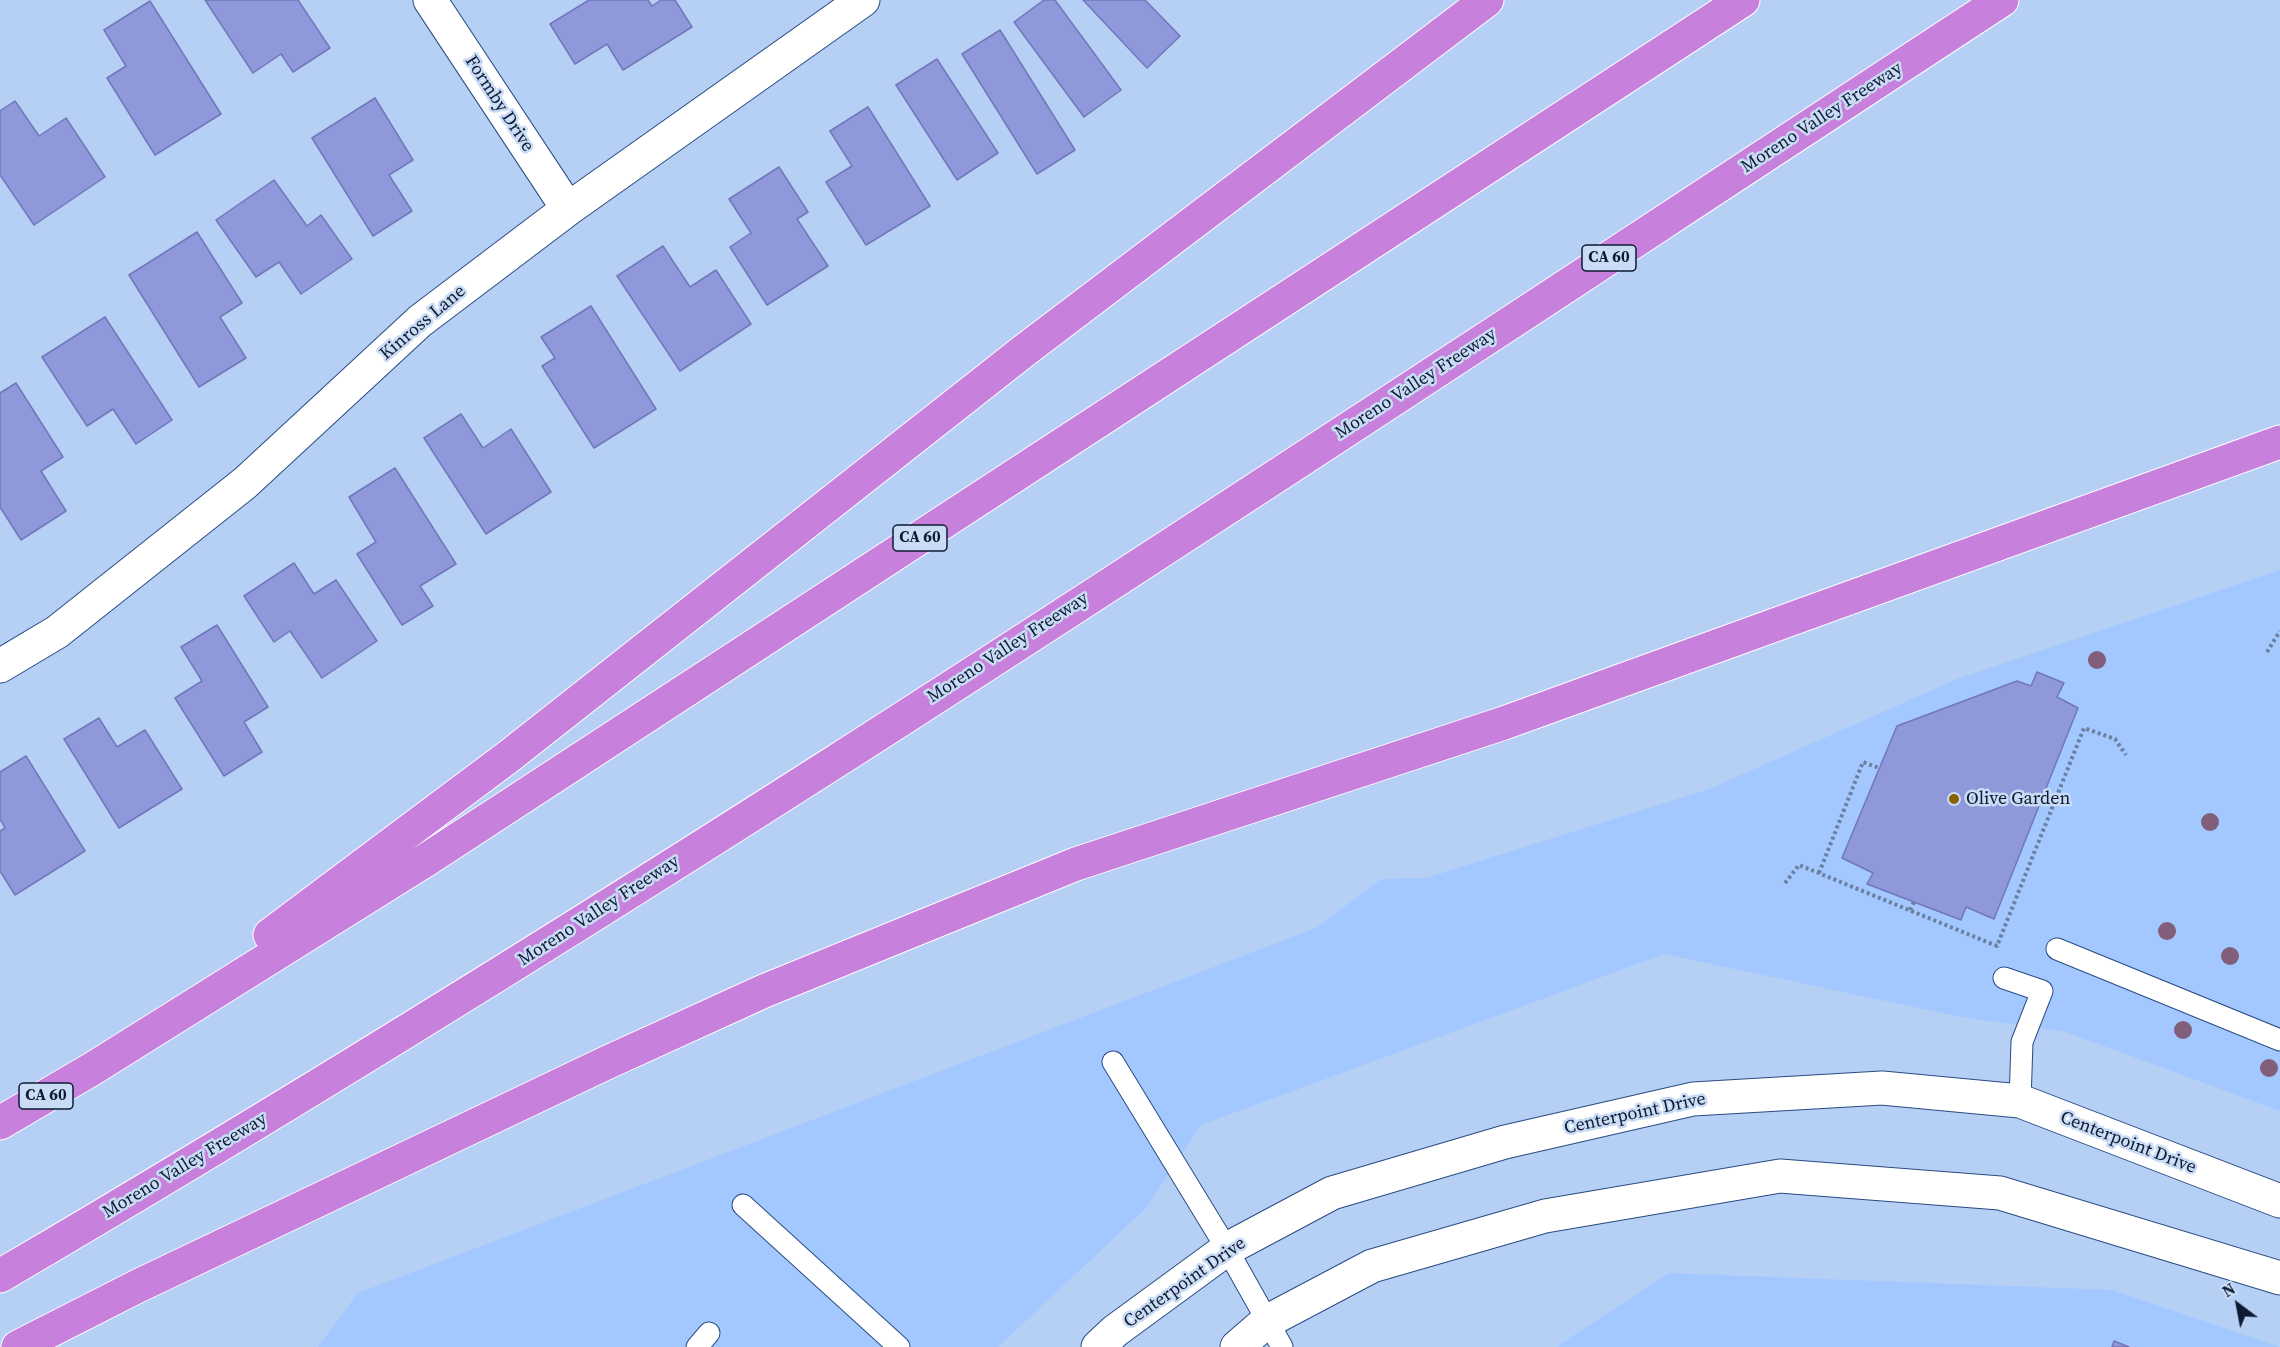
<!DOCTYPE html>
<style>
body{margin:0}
#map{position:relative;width:2280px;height:1347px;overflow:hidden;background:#b6cff5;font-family:"Source Serif 4",serif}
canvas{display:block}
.north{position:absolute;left:2208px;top:1275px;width:60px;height:60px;-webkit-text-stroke:4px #cadbf5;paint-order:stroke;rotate:328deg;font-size:16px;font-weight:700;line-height:24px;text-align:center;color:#0c1b33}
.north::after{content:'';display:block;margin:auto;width:21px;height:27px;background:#0c1b33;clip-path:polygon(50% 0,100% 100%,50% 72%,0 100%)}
</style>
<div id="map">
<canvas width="2280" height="1347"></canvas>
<div class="north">N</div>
</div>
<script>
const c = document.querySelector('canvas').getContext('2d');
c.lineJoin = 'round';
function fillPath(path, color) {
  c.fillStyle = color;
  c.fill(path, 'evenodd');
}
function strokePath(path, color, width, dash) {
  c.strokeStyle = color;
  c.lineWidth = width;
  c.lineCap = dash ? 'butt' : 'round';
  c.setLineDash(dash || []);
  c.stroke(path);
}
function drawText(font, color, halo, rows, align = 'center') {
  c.font = font + ' "Source Serif 4",serif';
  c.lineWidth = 5;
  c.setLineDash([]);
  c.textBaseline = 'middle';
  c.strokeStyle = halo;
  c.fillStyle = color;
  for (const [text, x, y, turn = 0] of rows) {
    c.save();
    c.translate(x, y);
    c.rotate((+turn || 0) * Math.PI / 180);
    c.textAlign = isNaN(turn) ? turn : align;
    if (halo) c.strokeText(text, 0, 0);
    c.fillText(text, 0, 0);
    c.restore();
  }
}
const built = new Path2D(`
 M2280 570V1111L2063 1031 1961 1017 1664 954 1201 1125 1146 1208 998 1347H318L358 1293 1316 928 1381 879 1426 878 1709 789 1957 679Z
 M1669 1273 2112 1290 2280 1347H1556Z`);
const building = new Path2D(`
 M205 0H298L330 48 293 72 281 54 253 73Z
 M589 0H648L652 6 661 0H675L692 27 623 70 607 44 575 64 550 24Z
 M1044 0H1055L1121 90 1084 117 1014 22Z
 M1083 0H1145L1180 36 1147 68Z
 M150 1 221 114 155 155 107 78 126 66 104 30Z
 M1000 30 1075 150 1037 174 962 54Z
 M937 59 998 153 957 180 896 85Z
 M375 98 413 160 389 175 412 211 373 236 312 138Z
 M15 101 39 136 66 118 105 177 34 225 0 175V111Z
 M868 107 930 206 866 245 826 182 852 166 830 131Z
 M779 167 808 212 797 219 828 266 767 305 730 247 751 233 729 199Z
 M274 180 307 226 321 215 352 259 301 294 279 262 256 277 216 220Z
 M197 232 242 303 220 317 246 358 199 387 129 275Z
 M663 246 690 287 716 270 751 324 680 371 617 276Z
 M591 306 656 409 594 448 542 366 555 358 541 337Z
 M105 317 172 420 136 444 113 409 87 426 42 357Z
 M16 383 63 457 41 471 66 511 21 540 0 507V393Z
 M461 414 483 448 511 429 551 492 486 534 424 438Z
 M395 468 456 564 420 586 433 606 402 625 357 554 376 542 349 497Z
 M294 563 314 594 336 580 377 641 322 678 290 631 274 642 244 596Z
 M217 625 268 707 244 722 262 752 224 776 175 698 202 681 181 647Z
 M2037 672 2064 683 2057 697 2078 708 1994 919 1966 907 1961 920 1867 884 1873 873 1842 858 1897 726 2017 681 2031 686Z
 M99 718 117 747 145 730 182 789 119 828 64 739Z
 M26 756 85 851 15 895 0 871V831L5 828 0 819V772Z
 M2114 1341 2129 1347H2112Z`);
const path = new Path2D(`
 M2267 652 2280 631
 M1819 873 1863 762 1879 768
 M1785 883 1799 865 1997 946 2084 728 2115 739 2126 755
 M1910 910 1914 902`);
const lane = new Path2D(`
 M2057 949 2280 1040
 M2004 978 2042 991 2022 1042 2020 1101
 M1113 1062 1227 1249 1282 1347
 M743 1205 899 1347
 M697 1347 709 1333`);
const street = new Path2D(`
 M430 0 568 209
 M0 666 57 632 245 483 420 321 568 209 863 0`);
const secondary = new Path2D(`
 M1098 1347 1115 1331 1227 1249 1332 1193 1505 1142 1693 1099 1882 1088 2020 1101 2280 1201
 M1237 1347 1266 1322 1372 1266 1545 1216 1780 1176 2000 1193 2280 1278`);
const highway = new Path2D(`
 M270 935 508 757 1025 350 1487 0
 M0 1123 92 1069 426 860 1743 0
 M0 1276C683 875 1340 433 2002 0
 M18 1347 138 1286 606 1063 764 991 1076 864 1504 723 2280 442`);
const trees = [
 [2097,660],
 [2210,822],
 [2167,931],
 [2230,956],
 [2183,1030],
 [2269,1068]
];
const markers = [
 [1954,799,6,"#8b6103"]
];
const shields = [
 [1609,258,54],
 [920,538,54],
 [46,1096,54]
];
const shieldNames = [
 ["CA 60",1609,258],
 ["CA 60",920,538],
 ["CA 60",46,1096]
];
const streetNames = [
 ["Formby Drive",499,104,57],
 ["Moreno Valley Freeway",1822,118,-33],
 ["Kinross Lane",423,323,-40],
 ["Moreno Valley Freeway",1416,384,-33],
 ["Moreno Valley Freeway",1008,648,-33],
 ["Moreno Valley Freeway",599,911,-33],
 ["Centerpoint Drive",1635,1114,-12],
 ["Centerpoint Drive",2128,1143,21],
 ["Moreno Valley Freeway",185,1166,-31],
 ["Centerpoint Drive",1185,1283,-35]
];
const poiNames = [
 ["Olive Garden",1966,799]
];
fillPath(built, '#a3c8ff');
fillPath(building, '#9098dc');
strokePath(building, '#7177b9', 1.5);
strokePath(lane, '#294c83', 23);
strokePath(street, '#294c83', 35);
strokePath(secondary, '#294c83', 35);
strokePath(highway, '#fff', 35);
strokePath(path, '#6b7f9f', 4, [3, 3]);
strokePath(lane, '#fff', 21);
strokePath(street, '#fff', 33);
strokePath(secondary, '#fff', 33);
strokePath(highway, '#c780db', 33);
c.fillStyle = '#815e79';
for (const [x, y] of trees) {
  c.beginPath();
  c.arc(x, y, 9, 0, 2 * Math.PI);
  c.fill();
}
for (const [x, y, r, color] of markers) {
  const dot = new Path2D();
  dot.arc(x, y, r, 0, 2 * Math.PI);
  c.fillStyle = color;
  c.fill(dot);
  strokePath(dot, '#cadbf5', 2);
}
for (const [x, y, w] of shields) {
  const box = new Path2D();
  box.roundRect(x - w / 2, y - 13, w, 26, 4.5);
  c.fillStyle = '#cadbf5';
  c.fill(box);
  strokePath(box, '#0c1b33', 1.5);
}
drawText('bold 16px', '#0c1b33', null, shieldNames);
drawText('18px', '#0c1b33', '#cadbf5', streetNames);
drawText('18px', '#0c1b33', '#cadbf5', poiNames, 'left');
</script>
